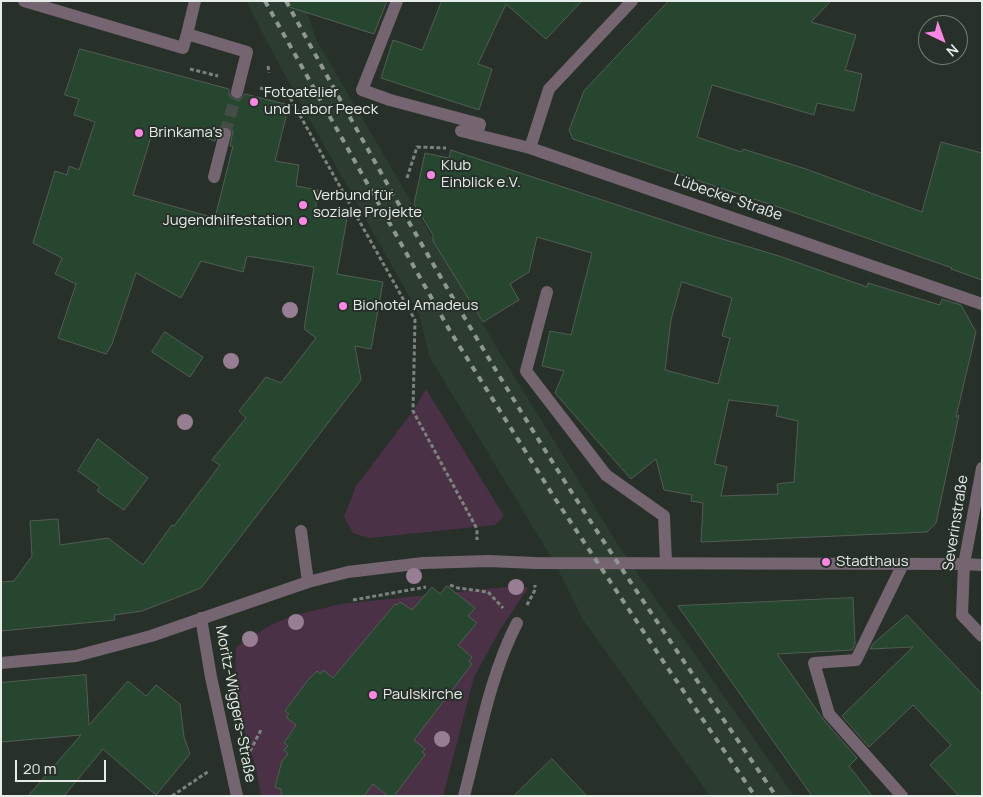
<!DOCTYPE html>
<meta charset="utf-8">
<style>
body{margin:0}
#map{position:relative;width:983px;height:797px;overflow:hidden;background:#27312a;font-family:Manrope,sans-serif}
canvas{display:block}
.frame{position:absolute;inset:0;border:2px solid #e6ece7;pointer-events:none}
.north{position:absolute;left:918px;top:15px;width:50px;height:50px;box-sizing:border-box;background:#27312a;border:1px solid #737c76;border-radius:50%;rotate:138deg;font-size:14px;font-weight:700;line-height:20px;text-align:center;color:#e6ece7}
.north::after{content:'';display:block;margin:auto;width:18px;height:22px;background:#fc86e4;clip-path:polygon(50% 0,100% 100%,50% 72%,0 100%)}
.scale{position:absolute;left:15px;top:760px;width:91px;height:22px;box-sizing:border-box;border:2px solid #e6ece7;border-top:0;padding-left:6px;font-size:15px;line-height:18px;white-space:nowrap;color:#e6ece7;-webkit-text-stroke:4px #27312a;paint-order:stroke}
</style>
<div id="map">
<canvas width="983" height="797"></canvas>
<div class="frame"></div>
<div class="north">N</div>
<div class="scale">20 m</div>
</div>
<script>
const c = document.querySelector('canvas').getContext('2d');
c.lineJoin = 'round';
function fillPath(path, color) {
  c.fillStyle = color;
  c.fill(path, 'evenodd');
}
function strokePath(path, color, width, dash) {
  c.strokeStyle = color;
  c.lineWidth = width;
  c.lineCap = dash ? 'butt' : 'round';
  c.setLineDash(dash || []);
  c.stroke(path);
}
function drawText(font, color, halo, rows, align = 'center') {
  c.font = font + ' Manrope,sans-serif';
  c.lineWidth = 4;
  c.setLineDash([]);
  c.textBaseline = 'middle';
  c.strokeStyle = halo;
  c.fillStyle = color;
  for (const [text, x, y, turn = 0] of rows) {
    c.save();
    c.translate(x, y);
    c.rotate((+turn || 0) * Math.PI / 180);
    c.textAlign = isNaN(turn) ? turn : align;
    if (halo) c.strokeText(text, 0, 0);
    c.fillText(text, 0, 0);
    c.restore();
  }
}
const built = new Path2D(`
 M246 1H303L317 41 498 350 620 548 794 796H710L583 620 556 565 429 356 419 314 287 79Z`);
const green = new Path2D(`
 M426 389 504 516 495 525 369 538 353 533 344 517 356 486 413 411Z
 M515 586 528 588 500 630 474 677 443 796H261L256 769 235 698 236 647 271 625 292 616 341 604Z`);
const building = new Path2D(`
 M290 1H387L374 34 289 7Z
 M442 1H582L546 39 506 4 478 64 492 69 479 110 381 78 393 40 422 50Z
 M669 1H831L811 22 856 35 845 70 862 74 854 111 817 103 814 115 712 85 697 137 741 152 743 149 806 169 922 212 941 142 982 153V280L951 269 952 268 784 209 573 139 569 130 584 91Z
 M80 49 229 89V95L235 100H240L245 94 289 105 275 161 299 165 296 186 318 190 315 213 347 218 337 274 383 282 371 349 355 346 361 380 201 588 142 611 114 615 115 620 1 631V582L14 581 32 556 30 521 58 519 60 545 108 538 143 565 172 525 174 526 220 465 212 460 246 418 239 411 266 377 281 383 316 338 304 329 314 267 247 256 243 272 201 261 181 298 136 273 112 344 106 354 58 338 76 284 55 274 62 258 33 243 55 171 67 175 69 166 79 170 95 122 74 115 79 99 65 95ZM222 126H227L233 131 230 146H233L215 218 133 195 154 127 183 134 184 131 215 141 217 132Z
 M451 150 699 232 779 256 867 287 868 283 940 305 942 299 961 305 976 332 956 417 959 415 936 523 927 532 701 542 703 503 691 501 692 495 664 490 656 459 631 479 555 393 564 371 542 366 550 331 571 335 592 253 537 237 529 272 510 284 519 300 483 322 433 241V235L414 204 425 153 449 158ZM682 282 732 298 722 336 730 338 718 384 665 370 671 320ZM729 400 778 406 776 416 798 421 794 482 777 484 778 494 721 496 727 467 715 464Z
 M165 332 203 357 190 377 152 352Z
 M98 439 148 478 124 510 97 491 100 487 78 471Z
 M447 586 475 608 468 616 477 623 458 645 472 657 469 661 472 664 414 740 425 749 422 752 425 755 394 796H388L373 784 364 796H282L281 789 275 787 282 761 288 754 284 750 288 746 284 743 296 725 286 717 289 714 285 711 308 680 317 671 320 674 323 670 333 678 395 604 397 605 400 602 412 610 432 587 440 594Z
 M853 598 855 644 852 650 777 654 823 719 857 758 849 766 872 796H812L678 606Z
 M907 615 982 694V796H959L930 765 951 745 913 705 869 747 842 716 913 647 870 649 873 644Z
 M86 675 89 725 128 681 146 696 156 685 180 704 184 737 190 754 156 795 103 749 64 796H28L81 735 1 742V683Z
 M552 759 587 796H514Z`);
const minorTunnel = new Path2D(`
 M225 134 237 92`);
const path = new Path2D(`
 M268 66 269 73
 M190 69 218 76
 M260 88 289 96 415 320 413 411 477 529V540
 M407 178 417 147 446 148
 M450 585 458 588 488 592 503 608
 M353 600 426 587
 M527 605 535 590V585
 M250 751 262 728
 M172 796 209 771`);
const minor = new Path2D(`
 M24 1 183 48 187 34 247 52 237 92
 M397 1 362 90 390 100 480 124 477 135
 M187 34 195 1
 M461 131 530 148 982 304
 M530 148 549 89 632 1
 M214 177 225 134
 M547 292 526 371 606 475 664 516 666 562
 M982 468 964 564 962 615 982 636
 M301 531 308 582
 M201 618 211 677 237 796
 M1 663 76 656 151 636 308 582 348 572 423 563 489 561 535 563 964 564 982 565
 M464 796C479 739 490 675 517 623
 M902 796 829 714 814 663 856 660 903 564`);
const rail = new Path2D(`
 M265 1 450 331 554 497 665 664 755 796
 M286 1C376 166 468 330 569 488 636 592 706 694 776 796`);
const trees = [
 [290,310],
 [231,361],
 [185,422],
 [414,576],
 [516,587],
 [296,622],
 [250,639],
 [442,739]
];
const markers = [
 [254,102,5,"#fc86e4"],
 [139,133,5,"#fc86e4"],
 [431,175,5,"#fc86e4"],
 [303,205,5,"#fc86e4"],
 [303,221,5,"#fc86e4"],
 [343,306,5,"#fc86e4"],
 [826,562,5,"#fc86e4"],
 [373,695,5,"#fc86e4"]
];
const poiNames = [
 ["Fotoatelier",264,93],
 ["und Labor Peeck",264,110],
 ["Brinkama's",149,133],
 ["Klub",441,166],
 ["Einblick e.V.",441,183],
 ["Verbund für",313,196],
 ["soziale Projekte",313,213],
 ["Jugendhilfestation",293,221,"right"],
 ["Biohotel Amadeus",353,306],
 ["Stadthaus",836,562],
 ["Paulskirche",383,695]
];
const streetNames = [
 ["Lübecker Straße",728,198,19],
 ["Severinstraße",956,523,-81],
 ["Moritz-Wiggers-Straße",235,704,79]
];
fillPath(built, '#2c3c30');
fillPath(green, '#4b3145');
fillPath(building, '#264630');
strokePath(building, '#525d54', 1);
strokePath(minorTunnel, '#444d46', 12, [12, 6]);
strokePath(path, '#7a837d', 3, [4, 2.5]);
strokePath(minor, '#746570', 12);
strokePath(rail, '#8f9791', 4, [6, 6]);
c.fillStyle = '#987e92';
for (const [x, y] of trees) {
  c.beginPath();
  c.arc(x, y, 8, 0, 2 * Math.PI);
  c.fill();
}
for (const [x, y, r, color] of markers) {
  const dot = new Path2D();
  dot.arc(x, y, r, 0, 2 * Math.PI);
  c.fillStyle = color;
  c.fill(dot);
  strokePath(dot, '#27312a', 2);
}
drawText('15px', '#e6ece7', '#27312a', poiNames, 'left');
drawText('15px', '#e6ece7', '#27312a', streetNames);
</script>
